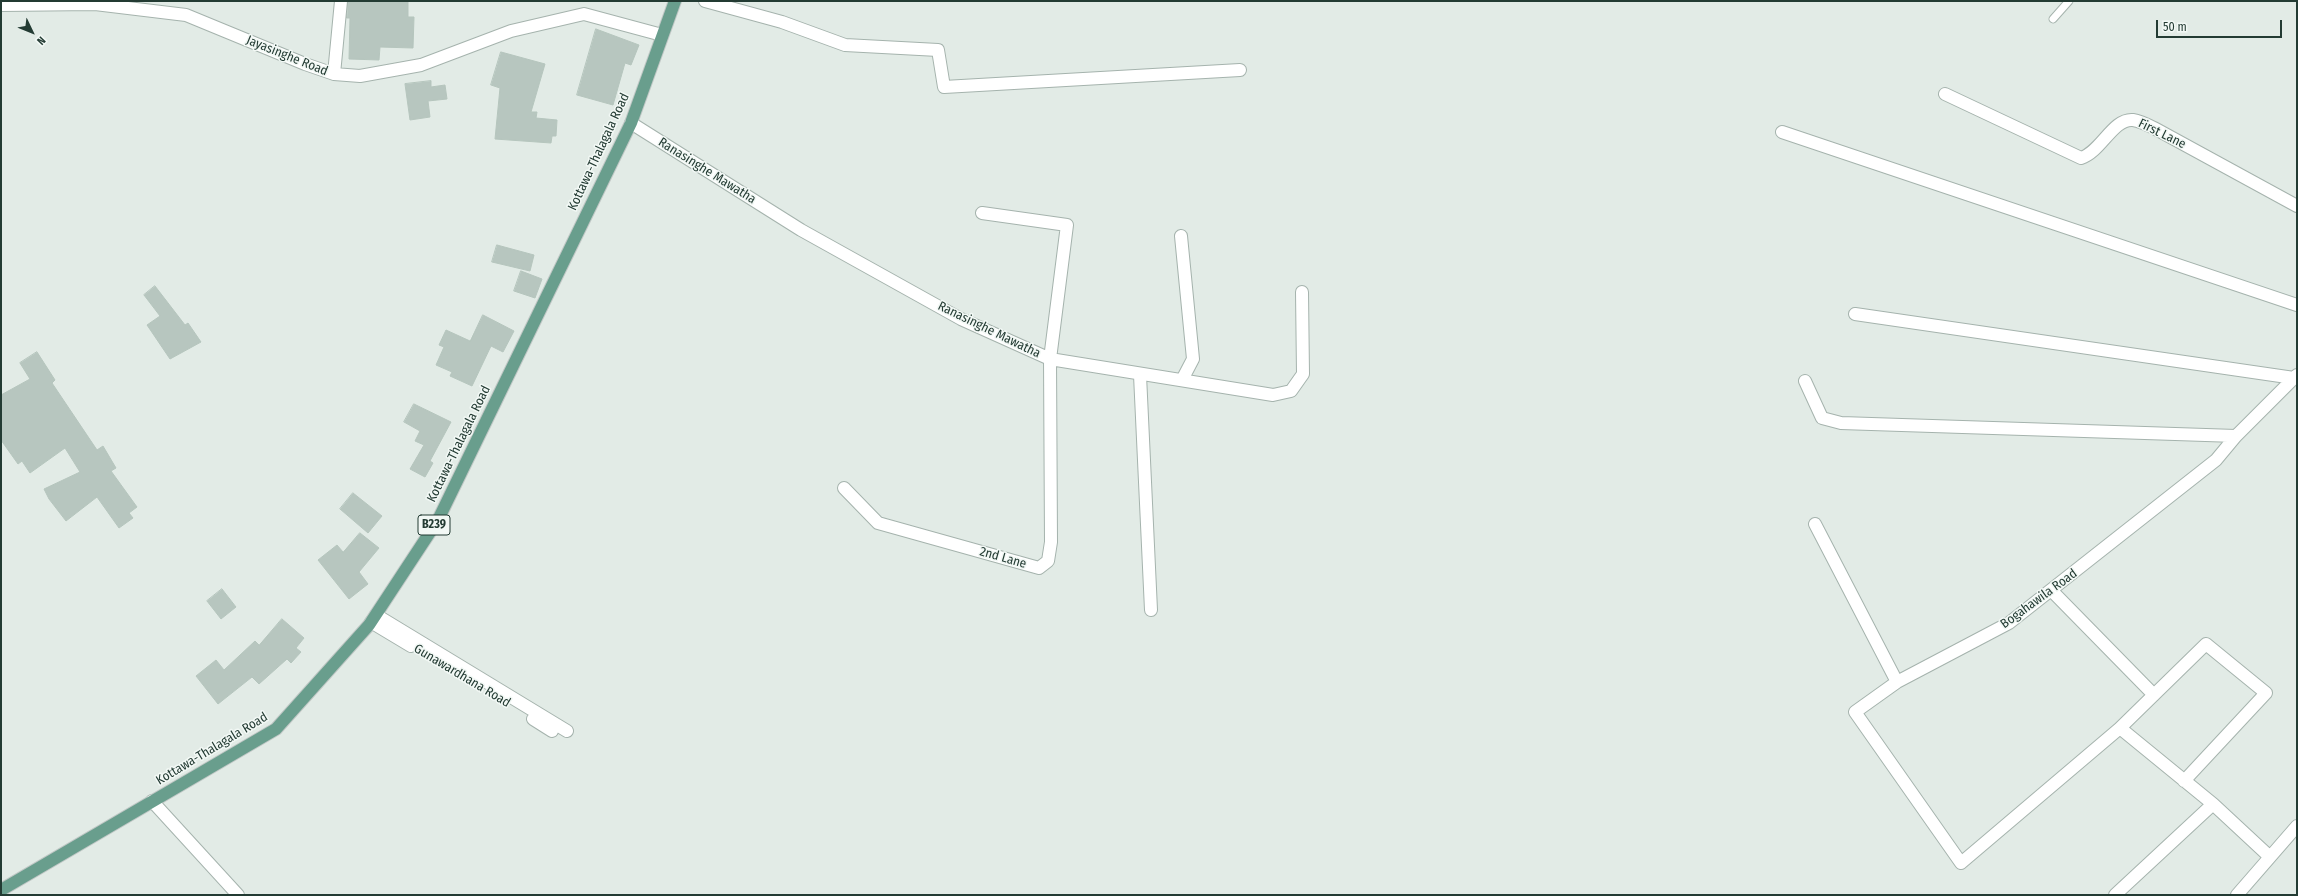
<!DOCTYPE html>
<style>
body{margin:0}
#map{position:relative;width:2298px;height:896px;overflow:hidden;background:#e2ebe6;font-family:"Fira Sans Condensed",sans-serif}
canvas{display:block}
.frame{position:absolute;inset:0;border:2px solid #233b33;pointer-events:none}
.north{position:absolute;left:12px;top:12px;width:40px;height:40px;-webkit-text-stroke:3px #f2f8f5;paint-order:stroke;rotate:133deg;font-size:11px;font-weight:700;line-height:16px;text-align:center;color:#233b33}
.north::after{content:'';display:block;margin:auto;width:14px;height:18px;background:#233b33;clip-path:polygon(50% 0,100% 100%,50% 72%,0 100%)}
.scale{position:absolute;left:2156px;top:20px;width:126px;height:18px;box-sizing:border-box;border:2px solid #233b33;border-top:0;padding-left:5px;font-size:12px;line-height:14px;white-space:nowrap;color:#233b33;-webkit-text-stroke:3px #f2f8f5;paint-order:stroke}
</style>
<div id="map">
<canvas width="2298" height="896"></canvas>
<div class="frame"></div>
<div class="north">N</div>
<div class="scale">50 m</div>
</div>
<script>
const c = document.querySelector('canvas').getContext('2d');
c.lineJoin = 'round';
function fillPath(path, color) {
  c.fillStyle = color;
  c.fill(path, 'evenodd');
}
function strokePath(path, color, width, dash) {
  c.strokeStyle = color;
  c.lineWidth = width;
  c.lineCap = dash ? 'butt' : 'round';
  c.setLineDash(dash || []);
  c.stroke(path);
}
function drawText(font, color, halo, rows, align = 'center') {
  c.font = font + ' "Fira Sans Condensed",sans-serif';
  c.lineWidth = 3;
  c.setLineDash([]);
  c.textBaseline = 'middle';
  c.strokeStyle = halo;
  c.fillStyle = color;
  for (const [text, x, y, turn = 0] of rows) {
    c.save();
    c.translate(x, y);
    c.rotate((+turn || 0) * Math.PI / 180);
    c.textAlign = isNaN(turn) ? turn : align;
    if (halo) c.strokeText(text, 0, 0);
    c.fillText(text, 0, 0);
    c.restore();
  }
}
const building = new Path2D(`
 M348 1H408V17H414L413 48 380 47 379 60 349 59 350 18H347Z
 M596 29 639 45 631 65 625 63 613 105 577 95Z
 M501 52 545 64 531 112H537L536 118 557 120 556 136H552L551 143 495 139 500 88 491 85Z
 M431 81V87L445 85 447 99 428 101 430 117 410 120 405 84Z
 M497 245 534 255 530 271 492 262Z
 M521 271 542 279 535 298 514 291Z
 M155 286 185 325 188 323 201 342 170 359 147 325 160 316 144 295Z
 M483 315 514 331 503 352 491 346 472 386 450 376 452 372 436 365 444 347 439 345 446 330 470 341Z
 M37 352 55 380 52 383 97 450 103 446 116 468 111 471 137 507 129 513 133 518 119 528 97 497 66 521 49 499 44 489 80 472 65 448 30 473 22 461 18 464 1 440V395L30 379 20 363Z
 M414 404 451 422 430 461 433 463 425 477 410 469 424 445 415 441 420 431 404 422Z
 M353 493 382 516 368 533 340 509Z
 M360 533 379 548 359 572 368 584 349 599 318 560 337 545 343 552Z
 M222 589 236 607 221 619 207 601Z
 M282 619 304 638 296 648 301 652 291 663 287 659 259 684 252 677 218 704 196 676 216 660 224 670 255 641 259 645Z`);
const service = new Path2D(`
 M2053 19 2069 1`);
const minor = new Path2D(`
 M705 1 782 22 845 45 938 50 944 87 1240 70
 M1 5 95 4 186 15 305 64 334 74 360 76 421 65 511 31 584 14 662 35
 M334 74 341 1
 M1945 94 2081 158C2101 152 2113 118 2133 120 2140 121 2148 125 2154 128L2297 206
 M631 123 801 230 961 319 1050 359 1273 395 1291 391 1303 374 1302 292
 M1782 132 2297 305
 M1181 236 1193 359 1182 380
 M1855 314 2294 378
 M1140 375 1151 610
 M1805 381 1822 418 1841 423 2236 436
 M844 488 878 523 1039 568 1048 561 1051 542 1050 359 1067 225 982 213
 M1815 524 1897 682 2009 623 2216 460 2236 436 2297 375
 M2052 591 2154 695
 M376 615 567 731
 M371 622 411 646
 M1897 682 1855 712 1961 863 2120 728 2213 804 2270 857
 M533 719 552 731
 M2120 728 2206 644 2266 693 2184 781
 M152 801 238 895
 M2115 895 2213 804
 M2237 895 2297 826`);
const primary = new Path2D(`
 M1 890 276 729 369 625 438 520 631 123 675 1`);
const shields = [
 [434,525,32]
];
const shieldNames = [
 ["B239",434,525]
];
const streetNames = [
 ["Jayasinghe Road",287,56,22],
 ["First Lane",2162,134,26],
 ["Kottawa-Thalagala Road",599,152,-65],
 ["Ranasinghe Mawatha",707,171,32],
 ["Ranasinghe Mawatha",989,330,26],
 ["Kottawa-Thalagala Road",459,444,-64],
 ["2nd Lane",1003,558,16],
 ["Bogahawila Road",2039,599,-36],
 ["Gunawardhana Road",462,676,31],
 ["Kottawa-Thalagala Road",212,749,-31]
];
fillPath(building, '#b7c6bf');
strokePath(building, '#b5c5bd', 1);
strokePath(service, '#a5b3ad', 9);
strokePath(minor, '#a5b3ad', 14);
strokePath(primary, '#c1c8c6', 14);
strokePath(service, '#fff', 7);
strokePath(minor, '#fff', 12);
strokePath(primary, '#699e8d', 12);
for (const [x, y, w] of shields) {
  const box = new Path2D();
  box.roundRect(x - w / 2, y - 10, w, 20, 3);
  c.fillStyle = '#f2f8f5';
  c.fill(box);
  strokePath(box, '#233b33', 1);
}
drawText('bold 12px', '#233b33', null, shieldNames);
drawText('13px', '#233b33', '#f2f8f5', streetNames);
</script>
